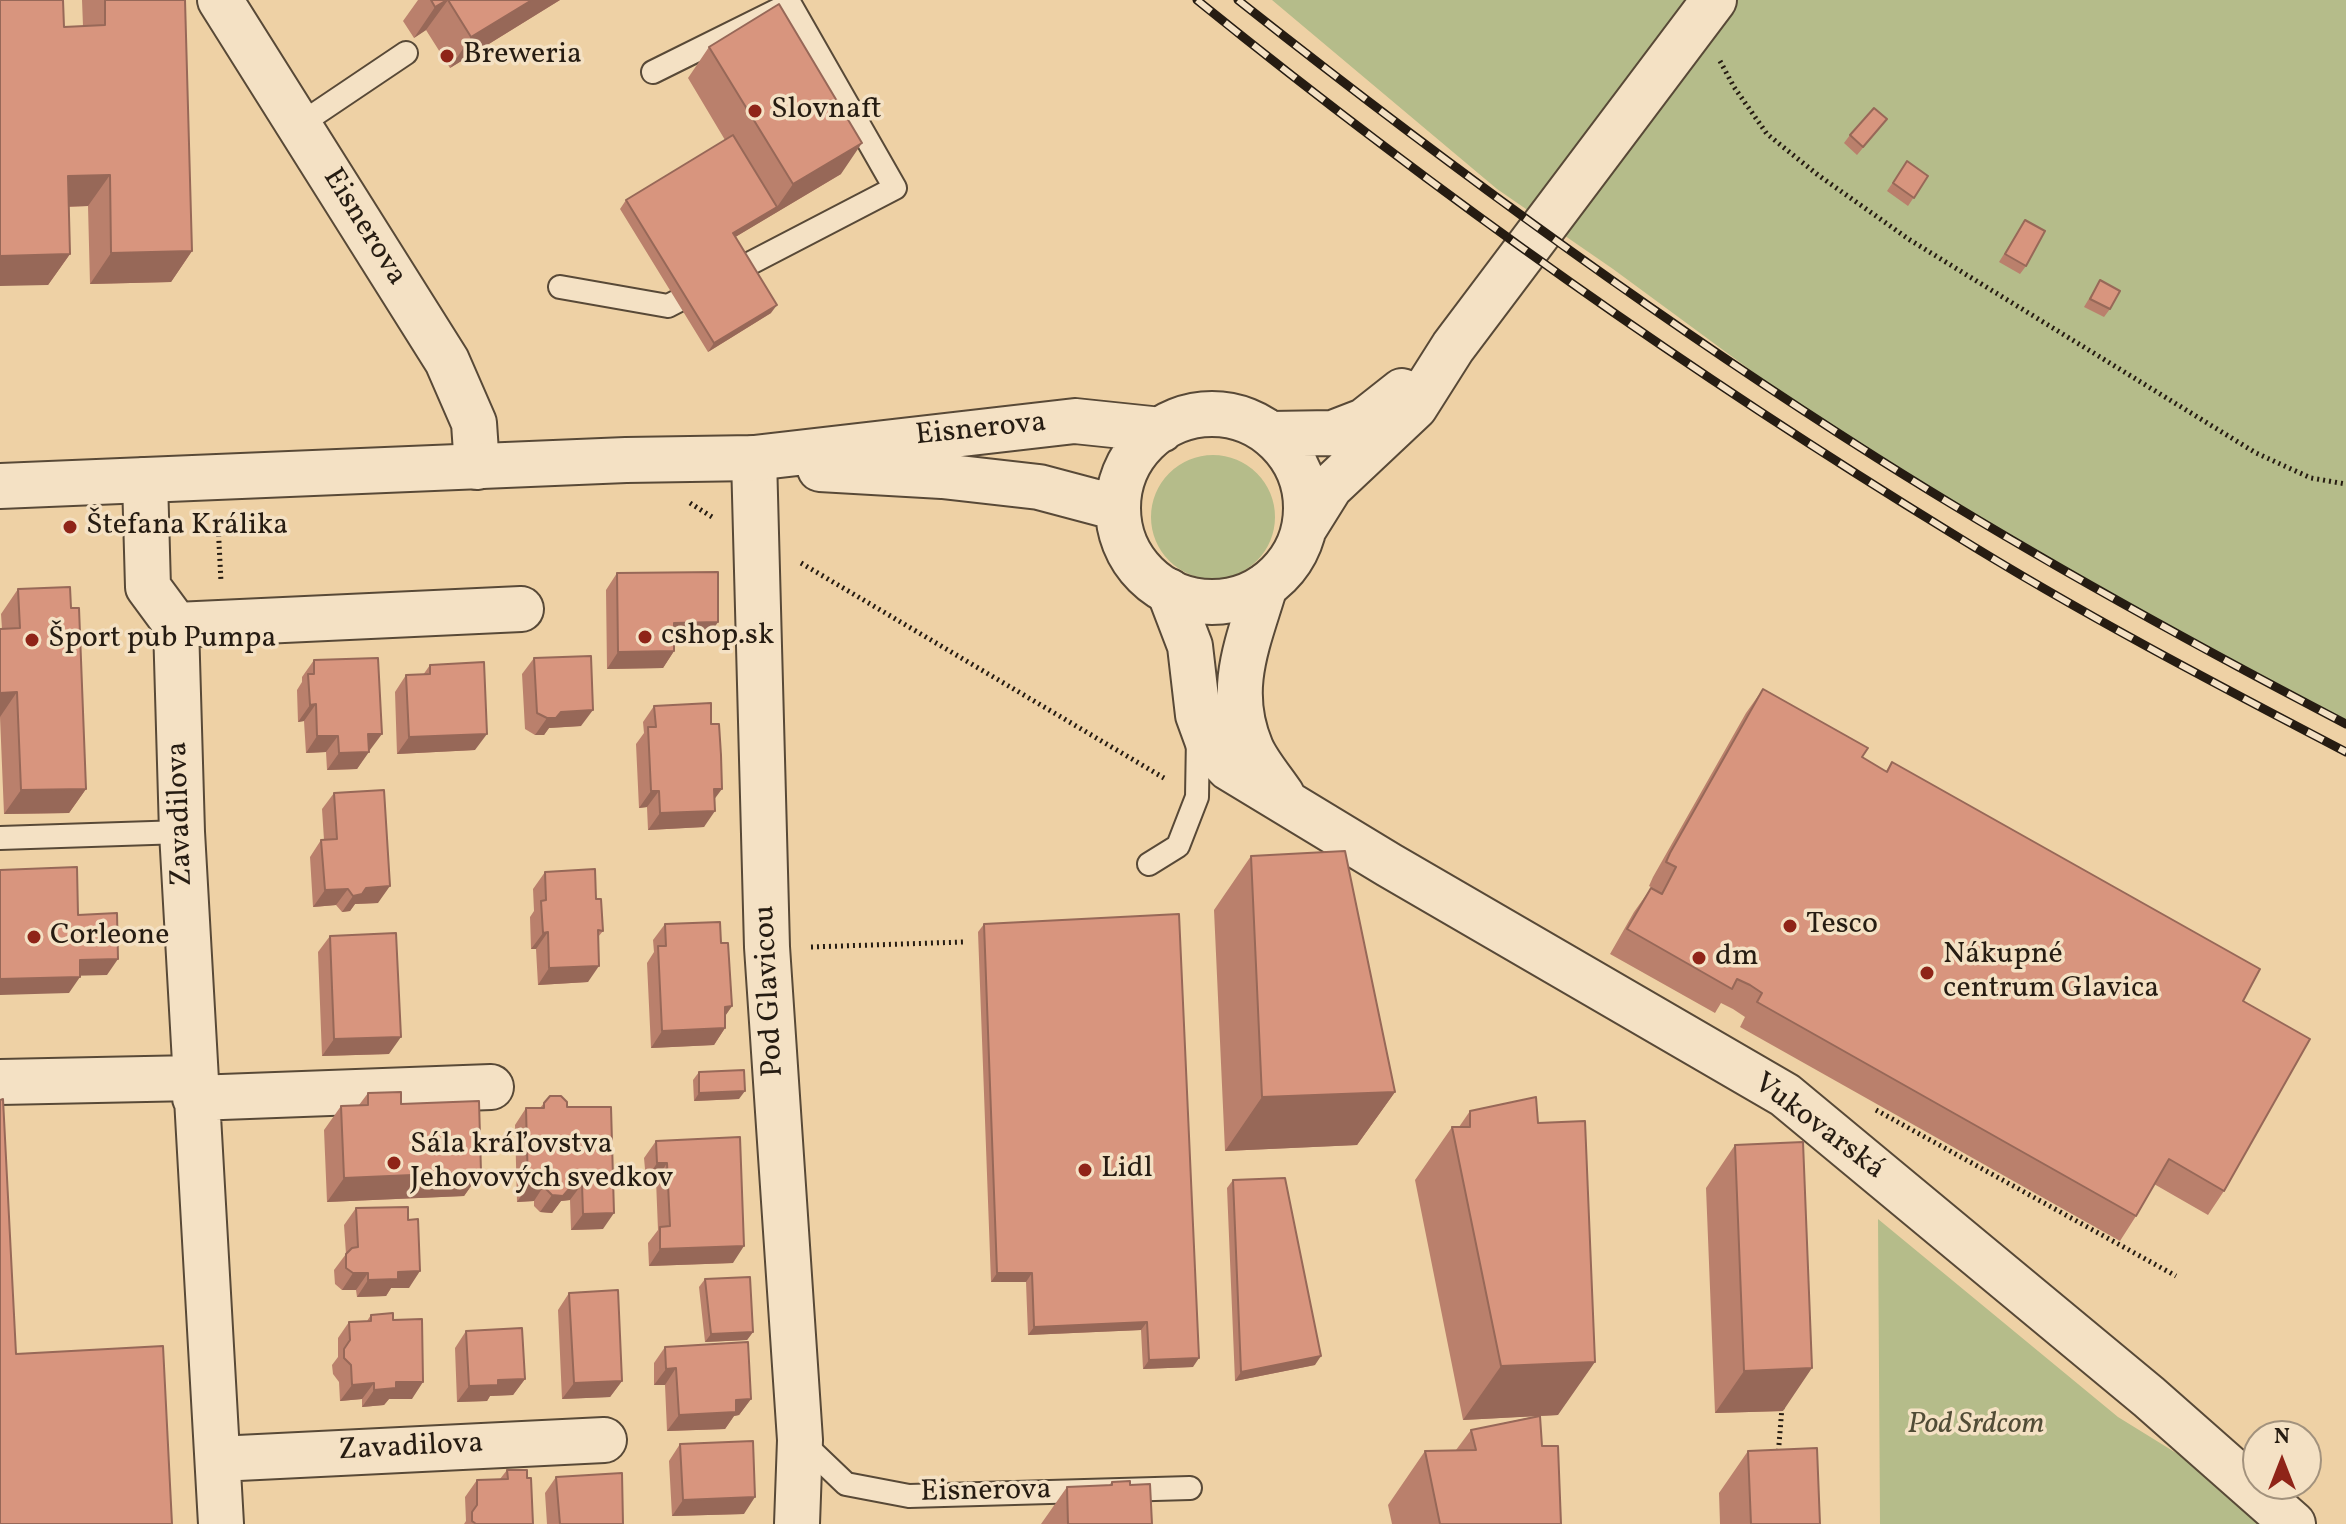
<!DOCTYPE html>
<meta charset="utf-8">
<style>
body{margin:0}
#map{position:relative;width:2346px;height:1524px;overflow:hidden;background:#eed1a5;font-family:Vollkorn,serif}
canvas{display:block}
.north{position:absolute;left:2242px;top:1420px;width:80px;height:80px;box-sizing:border-box;background:#f4e1c4;border:2px solid #a2927d;border-radius:50%;rotate:0deg;font-size:22px;font-weight:700;line-height:32px;text-align:center;color:#261c12}
.north::after{content:'';display:block;margin:auto;width:28px;height:36px;background:#8f2418;clip-path:polygon(50% 0,100% 100%,50% 72%,0 100%)}
</style>
<div id="map">
<canvas width="2346" height="1524"></canvas>
<div class="north">N</div>
</div>
<script>
const c = document.querySelector('canvas').getContext('2d');
c.lineJoin = 'round';
function fillPath(path, color) {
  c.fillStyle = color;
  c.fill(path, 'evenodd');
}
function strokePath(path, color, width, dash) {
  c.strokeStyle = color;
  c.lineWidth = width;
  c.lineCap = dash ? 'butt' : 'round';
  c.setLineDash(dash || []);
  c.stroke(path);
}
function drawText(font, color, halo, rows, align = 'center') {
  c.font = font + ' Vollkorn,serif';
  c.lineWidth = 7;
  c.setLineDash([]);
  c.textBaseline = 'middle';
  c.strokeStyle = halo;
  c.fillStyle = color;
  for (const [text, x, y, turn = 0] of rows) {
    c.save();
    c.translate(x, y);
    c.rotate((+turn || 0) * Math.PI / 180);
    c.textAlign = isNaN(turn) ? turn : align;
    if (halo) c.strokeText(text, 0, 0);
    c.fillText(text, 0, 0);
    c.restore();
  }
}
const green = new Path2D(`
 M1272 0H2346V722L1964 516 1791 400 1613 269 1497 189Z
 M1151 517a62 62 0 1 1 124 0a62 62 0 1 1-124 0Z
 M1878 1219 2118 1417 2291 1524H1880Z`);
const path = new Path2D(`
 M1720 61 1734 87 1767 134 1818 175 1910 240 2256 453 2311 478 2346 484
 M690 503 712 517
 M218 523 221 582
 M801 563 1164 778
 M811 947 963 942
 M1876 1110 2176 1276
 M1778 1457 1782 1407`);
const service = new Path2D(`
 M299 125 406 53
 M560 287 668 306 895 188 790 4 653 72
 M0 838 182 832
 M1149 864 1178 846 1197 797 1198 736
 M801 1441 846 1484 909 1496 1190 1488`);
const minor = new Path2D(`
 M220 0 447 361 474 423 477 467
 M754 458 767 947 800 1440 797 1524
 M145 480 148 587 176 625
 M1265 586C1248 643 1226 689 1251 748 1258 764 1272 780 1282 795
 M1169 591 1190 646 1198 715 1210 748 1229 768 1389 865 1785 1095 2149 1397 2293 1524
 M0 1082 194 1078
 M195 1098 491 1087
 M218 1459 604 1440
 M221 1524 182 832 176 625 521 609`);
const tertiary = new Path2D(`
 M1118 508a94 94 0 1 1 188 0a94 94 0 1 1-188 0Z
 M1271 434 1333 433 1364 421 1402 391
 M820 469 942 476 1039 487 1118 508
 M0 486 626 460 754 458 1075 421 1161 430
 M1305 527 1330 487 1415 407 1453 347 1714 0`);
const rail = new Path2D(`
 M1197 0C1437 194 1690 373 1953 534 2080 613 2214 683 2346 752
 M1238 0C1443 162 1656 318 1877 458 2029 554 2187 641 2346 724`);
const wall = new Path2D(`
 M82 0H185L192 251 171 282 90 284 88 206 69 207 70 254 48 285 64 27 83 26Z
 M418 0H560L450 68 426 30 414 38 403 21Z
 M709 47 841 174 735 237 771 313 708 352 620 209 626 200 725 140 688 78Z
 M1887 119 1857 155 1844 143 1850 135Z
 M1907 161 1928 176 1908 206 1887 191Z
 M2025 220 2026 266 2020 274 1999 262Z
 M2100 280 2110 309 2104 317 2084 307Z
 M617 573 707 639H674V651L663 668 607 669 606 590Z
 M18 589 71 608 86 789 69 813 4 814 0 717 2 629 1 614Z
 M534 658 581 726 549 728 544 735H535L525 729 522 674Z
 M314 660 370 750H369L357 769 327 770 326 752 306 753 304 721 298 722 297 690 302 682V677Z
 M430 665 475 750 397 754 395 692 406 675H423Z
 M1763 689 1862 757 1886 771 1892 762 2243 1001 2224 1191 2208 1215 2154 1184 2136 1216 2120 1241 1740 1027 1745 1017 1733 1009 1721 1003 1715 1013 1610 954 1634 912 1651 888 1659 892 1649 886 1653 877 1746 713Z
 M654 706 715 799 704 827 648 830 647 807 639 808 636 744 644 733 643 722Z
 M334 793 378 903 355 904 350 911 342 912 336 905 313 907 310 857 321 840H324L322 809Z
 M1251 856 1395 1092 1357 1145 1225 1151 1214 910Z
 M545 872 596 899 603 931 598 937 588 982 538 985 536 949H531L530 917 534 911 533 889Z
 M665 924 721 943 732 1006 725 1016V1028L714 1045 651 1048 647 963 654 952 653 940Z
 M984 924 1193 1367 1143 1369 1141 1330 1028 1335 1026 1282H991L978 932Z
 M330 936 389 1054 322 1056 318 952Z
 M699 1072 739 1099 694 1101 693 1080Z
 M368 1093 401 1104 481 1172 464 1196 327 1202 324 1130 341 1106 359 1105Z
 M544 1103 567 1107 603 1229 571 1230 570 1200 561 1201 552 1213 540 1212 534 1206V1201L517 1202 515 1125 526 1108H540Z
 M1470 1111 1558 1415 1540 1416 1542 1446 1561 1524H1392L1388 1505 1425 1451 1456 1450 1471 1430 1536 1416 1463 1420 1415 1180 1452 1127H1459Z
 M656 1141 733 1263 649 1266 648 1243 658 1230 656 1180H646L644 1158Z
 M1735 1145 1783 1411 1715 1413 1706 1188Z
 M1233 1180 1315 1365 1235 1381 1227 1188Z
 M356 1208 409 1288H391L386 1296 357 1297 356 1290H342L335 1284 334 1270 346 1254 344 1225Z
 M705 1279 753 1332 747 1340 705 1342 699 1287Z
 M569 1293 622 1381 610 1397 562 1399 558 1310Z
 M371 1315 393 1320 412 1399H389L384 1405 362 1407V1399L340 1401 339 1382 333 1374 332 1365 338 1357V1338L349 1322 367 1321Z
 M466 1331 525 1379 513 1395 490 1396 487 1401 457 1402 455 1348Z
 M665 1347 751 1399 739 1415 734 1416 725 1429 667 1431 665 1385H654V1363Z
 M680 1444 744 1514 672 1516 669 1461Z
 M1748 1451 1820 1524H1720L1719 1493Z
 M507 1470 533 1524H464L466 1521 465 1497 477 1480 500 1479Z
 M556 1477 623 1524H547L545 1493Z
 M1112 1482 1130 1485 1152 1524H1041L1067 1487 1109 1485Z`);
const shadedWall = new Path2D(`
 M448 0 426 30 414 38 435 7Z
 M532 0H560L450 68 471 37Z
 M862 143 841 174 727 242 733 233 777 207 793 184Z
 M110 175 88 206 46 207 68 176Z
 M192 251 171 282 90 284 111 253Z
 M70 254 48 285 0 286V256Z
 M777 305 771 313 708 352 714 343Z
 M718 622 707 639H662L674 623Z
 M674 651 663 668 607 669 618 652Z
 M17 692 0 717V693Z
 M316 704 304 721 298 722 310 705Z
 M593 710 581 726 549 728 544 735H535L547 718 561 712Z
 M368 734H382L370 750 356 751Z
 M487 734 475 750 397 754 409 737Z
 M317 736H338L326 752 306 753Z
 M369 752 357 769 327 770 339 753Z
 M86 789 69 813 4 814 21 790Z
 M714 789H722L710 805Z
 M651 791H659L647 807 639 808Z
 M715 811 704 827 648 830 660 813Z
 M390 886 378 903 355 904 350 911 342 912 353 896 366 888Z
 M348 889 336 905 313 907 325 890Z
 M548 932 536 949H531L543 933Z
 M118 959 107 975 68 976 80 960Z
 M599 966 588 982 538 985 549 968Z
 M80 977 69 993 0 995V979Z
 M732 1006 721 1022 725 1007Z
 M725 1028 714 1045 651 1048 662 1031Z
 M401 1037 389 1054 322 1056 334 1039Z
 M745 1091 739 1099 694 1101 699 1093Z
 M1395 1092 1357 1145 1225 1151 1262 1097Z
 M657 1163H667L656 1180H646Z
 M481 1172 464 1196 327 1202 344 1178Z
 M545 1184 534 1201 517 1202 528 1186Z
 M569 1184H582L570 1200 561 1201 552 1213 540 1212 552 1195Z
 M614 1213 603 1229 571 1230 583 1214Z
 M744 1246 733 1263 649 1266 660 1249Z
 M420 1271 409 1288H391L386 1296 357 1297 368 1280 398 1272Z
 M353 1273H368L356 1290H342Z
 M997 1273H1032L1026 1282H991Z
 M1147 1322 1141 1330 1028 1335 1034 1327Z
 M753 1332 747 1340 705 1342 711 1334Z
 M1321 1356 1315 1365 1235 1381 1241 1372Z
 M1199 1358 1193 1367 1143 1369 1149 1360Z
 M1595 1362 1558 1415 1463 1420 1501 1366Z
 M676 1368 665 1385H654L666 1369Z
 M1812 1368 1783 1411 1715 1413 1744 1371Z
 M525 1379 513 1395 490 1396 487 1401 457 1402 469 1386 498 1380Z
 M622 1381 610 1397 562 1399 574 1383Z
 M396 1382H423L412 1399H389L384 1405 362 1407 374 1390Z
 M374 1383 362 1399 340 1401 352 1385Z
 M751 1399 739 1415 734 1416 725 1429 667 1431 679 1415 736 1400Z
 M755 1497 744 1514 672 1516 683 1500Z`);
const building = new Path2D(`
 M0 0H63L64 27 105 25V0H185L192 251 111 253 110 175 68 176 70 254 0 256Z
 M431 0H447L435 7Z
 M448 0H532L471 37Z
 M779 4 862 143 793 184 709 47Z
 M1874 108 1887 119 1863 147 1850 135Z
 M733 135 777 207 733 233 777 305 714 343 626 200Z
 M1907 161 1928 176 1914 198 1893 183Z
 M2025 220 2045 231 2026 266 2005 254Z
 M2100 280 2120 291 2110 309 2090 299Z
 M718 572V622L674 623V651L618 652 617 573Z
 M70 587 71 608H79L86 789 21 790 17 692 0 693V629L20 628 18 589Z
 M591 656 593 710 561 712 556 718H547L537 713 534 658Z
 M378 658 382 734H368L369 752 339 753 338 736H317L316 704 310 705 308 674H314V660Z
 M484 662 487 734 409 737 406 675 430 674V665Z
 M1763 689 1868 748 1862 757 1887 772 1892 762 2260 969 2243 1001 2310 1039 2224 1191 2169 1159 2136 1216 1757 1002 1762 993 1750 985 1737 979 1732 989 1627 929 1651 888 1662 894 1676 867 1666 862 1670 853Z
 M711 703V724H719L721 755 722 789H714L715 811 660 813 659 791H651L648 727H656L654 706Z
 M384 790 390 886 366 888 362 894 353 896 348 889 325 890 321 840 337 839 334 793Z
 M1345 851 1395 1092 1262 1097 1251 856Z
 M77 867 78 915 117 913 118 959 80 960V977L0 979V870Z
 M595 869 596 899H601L603 931 598 930 599 966 549 968 548 932 543 933 541 901 546 900 545 872Z
 M1179 914 1199 1358 1149 1360 1147 1322 1034 1327 1032 1273H997L984 924Z
 M720 922 721 943H728L732 1006 725 1007V1028L662 1031 658 946H666L665 924Z
 M396 933 401 1037 334 1039 330 936Z
 M744 1070 745 1091 699 1093V1072Z
 M401 1092V1104L479 1101 481 1172 344 1178 341 1106 368 1105V1093Z
 M550 1096H561L567 1102V1107H611L614 1213 583 1214 582 1184H569V1189L563 1196 552 1195 546 1189 545 1184 528 1186 526 1108H544V1103Z
 M1536 1097 1538 1123 1585 1121 1595 1362 1501 1366 1452 1127H1470V1111Z
 M3 1099 16 1354 163 1346 172 1524H0V1100Z
 M740 1137 744 1246 660 1249V1227L670 1226 667 1163H657L656 1141Z
 M1803 1142 1812 1368 1744 1371 1735 1145Z
 M1285 1178 1321 1356 1241 1372 1233 1180Z
 M408 1207V1220L418 1219 420 1271 398 1272V1279L368 1280V1273H353L346 1268V1254L352 1248 358 1247 356 1208Z
 M750 1277 753 1332 711 1334 705 1279Z
 M618 1290 622 1381 574 1383 569 1293Z
 M393 1313V1320L422 1319 423 1382H396V1388L374 1390V1383L352 1385 351 1365 344 1358V1349L350 1340 349 1322 371 1321V1315Z
 M522 1328 525 1379 498 1380V1385L469 1386 466 1331Z
 M748 1342 751 1399 736 1400V1412L679 1415 676 1368 666 1369 665 1347Z
 M1540 1416 1542 1446H1558L1561 1524H1440L1425 1451 1476 1450 1471 1430Z
 M753 1441 755 1497 683 1500 680 1444Z
 M1817 1448 1820 1524H1751L1748 1451Z
 M507 1470H527V1478H531L533 1524H476L472 1521V1512L477 1505V1480L508 1479Z
 M622 1473 623 1524H560L556 1477Z
 M1130 1481V1485L1150 1484 1152 1524H1068L1067 1487 1112 1485V1482Z`);
const markers = [
 [447,56,8,"#8f2418"],
 [755,111,8,"#8f2418"],
 [70,527,8,"#8f2418"],
 [645,637,8,"#8f2418"],
 [32,640,8,"#8f2418"],
 [1790,926,8,"#8f2418"],
 [34,937,8,"#8f2418"],
 [1699,958,8,"#8f2418"],
 [1927,973,8,"#8f2418"],
 [394,1163,8,"#8f2418"],
 [1085,1170,8,"#8f2418"]
];
const poiNames = [
 ["Breweria",463,56],
 ["Slovnaft",771,111],
 ["Štefana Králika",86,527],
 ["cshop.sk",661,637],
 ["Šport pub Pumpa",48,640],
 ["Tesco",1806,926],
 ["Corleone",50,937],
 ["Nákupné",1943,956],
 ["centrum Glavica",1943,990],
 ["dm",1715,958],
 ["Sála kráľovstva",410,1146],
 ["Jehovových svedkov",410,1180],
 ["Lidl",1101,1170]
];
const streetNames = [
 ["Eisnerova",363,228,58],
 ["Eisnerova",981,431,-6],
 ["Zavadilova",182,814,-92],
 ["Pod Glavicou",771,991,-93],
 ["Vukovarská",1818,1128,37],
 ["Zavadilova",411,1449,-3],
 ["Eisnerova",986,1493,-1]
];
const parkNames = [
 ["Pod Srdcom",1976,1426]
];
fillPath(green, '#b5bc8a');
strokePath(service, '#584937', 26);
strokePath(minor, '#584937', 48);
strokePath(tertiary, '#584937', 48);
strokePath(path, '#261c12', 5, [2, 4]);
strokePath(service, '#f4e1c4', 22);
strokePath(minor, '#f4e1c4', 44);
strokePath(tertiary, '#f4e1c4', 44);
strokePath(rail, '#261c12', 9);
strokePath(rail, '#f4e1c4', 6, [18]);
fillPath(wall, '#ba806c');
fillPath(shadedWall, '#976858');
fillPath(building, '#d8957e');
strokePath(building, '#976858', 2);
for (const [x, y, r, color] of markers) {
  const dot = new Path2D();
  dot.arc(x, y, r, 0, 2 * Math.PI);
  c.fillStyle = color;
  c.fill(dot);
  strokePath(dot, '#f4e1c4', 3);
}
drawText('30px', '#261c12', '#f4e1c4', poiNames, 'left');
drawText('30px', '#261c12', '#f4e1c4', streetNames);
drawText('italic 30px', '#514c36', '#f4e1c4', parkNames);
</script>
